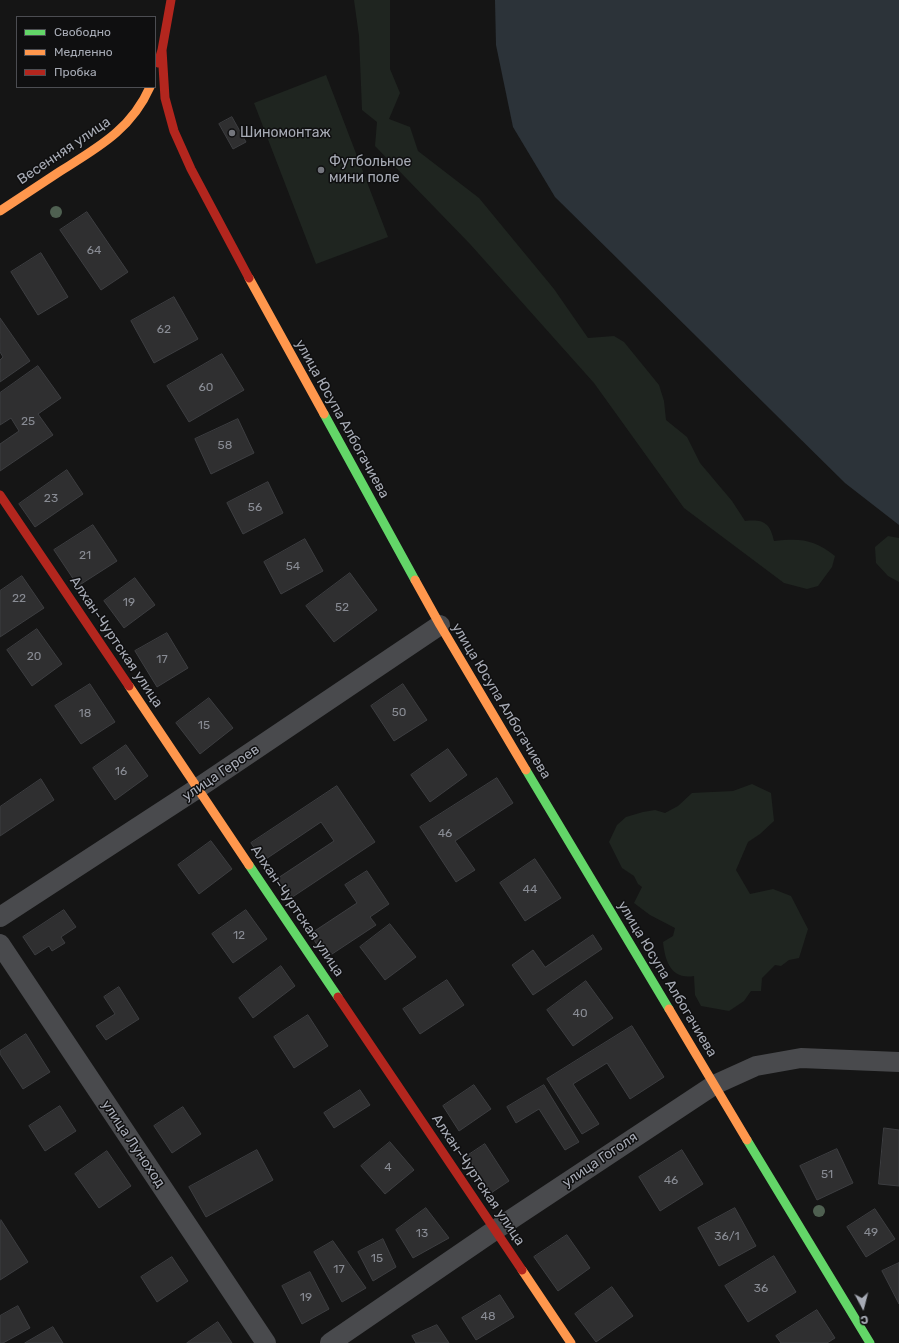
<!DOCTYPE html>
<meta charset="utf-8">
<style>
body{margin:0}
#map{position:relative;width:899px;height:1343px;overflow:hidden;background:#151515;font-family:Rubik,sans-serif}
canvas{display:block}
.legend{position:absolute;left:16px;top:16px;width:140px;height:72px;box-sizing:border-box;background:#0f0f10;border:1px solid #4c4d52;margin:0;padding:5px 7px;list-style:none;font-size:12px;color:#a7abb5}
.legend li{display:flex;align-items:center;gap:8px;height:20px}
.legend b{width:20px;border:1px solid #4c4d52}
.north{position:absolute;left:843px;top:1287px;width:40px;height:40px;-webkit-text-stroke:3px #0f0f10;paint-order:stroke;rotate:173deg;font-size:11px;font-weight:700;line-height:16px;text-align:center;color:#a7abb5}
.north::after{content:'';display:block;margin:auto;width:14px;height:18px;background:#a7abb5;clip-path:polygon(50% 0,100% 100%,50% 72%,0 100%)}
</style>
<div id="map">
<canvas width="899" height="1343"></canvas>
<ul class="legend">
<li><b style="height:5px;background:#63d668"></b>Свободно</li>
<li><b style="height:5px;background:#ff974d"></b>Медленно</li>
<li><b style="height:5px;background:#b3261e"></b>Пробка</li>
</ul>
<div class="north">С</div>
</div>
<script>
const c = document.querySelector('canvas').getContext('2d');
c.lineJoin = 'round';
function fillPath(path, color) {
  c.fillStyle = color;
  c.fill(path, 'evenodd');
}
function strokePath(path, color, width, dash) {
  c.strokeStyle = color;
  c.lineWidth = width;
  c.lineCap = dash ? 'butt' : 'round';
  c.setLineDash(dash || []);
  c.stroke(path);
}
function drawText(font, color, halo, rows, align = 'center') {
  c.font = font + ' Rubik,sans-serif';
  c.lineWidth = 3;
  c.setLineDash([]);
  c.textBaseline = 'middle';
  c.strokeStyle = halo;
  c.fillStyle = color;
  for (const [text, x, y, turn = 0] of rows) {
    c.save();
    c.translate(x, y);
    c.rotate((+turn || 0) * Math.PI / 180);
    c.textAlign = isNaN(turn) ? turn : align;
    if (halo) c.strokeText(text, 0, 0);
    c.fillText(text, 0, 0);
    c.restore();
  }
}
const green = new Path2D(`
 M354 0H390V69L400 93 389 119 410 127 418 151 479 198 554 289 588 338 614 336 624 342 659 385 664 401 666 420 687 437 700 463 732 501 745 521C764 519 770 523 774 541 800 538 814 539 835 556L832 567 818 586 807 589 784 583 684 508 594 383 470 244 375 146 377 122 362 110 359 36Z
 M326 75 388 237 316 264 254 103Z
 M888 536 899 538V582L888 576 876 563 875 547Z
 M752 784 771 793 774 821 760 834 748 842 736 870 750 894 773 889 791 896 808 929 799 958 789 960 781 966 775 965 762 978 761 991H751L744 1001 729 1011 701 1006 695 995 694 976C671 980 665 961 663 942L673 936 675 928 650 915 634 903 642 887 638 884 634 876 622 868 609 842 617 825 626 817 643 812 655 810 665 813 678 806 692 793 733 791Z`);
const water = new Path2D(`
 M495 0H899V525L845 483 555 197 513 127 496 45Z`);
const building = new Path2D(`
 M232 117 246 142 233 149 219 124Z
 M87 212 128 272 101 290 60 230Z
 M41 253 68 297 38 315 11 272Z
 M174 297 198 339 154 363 131 321Z
 M0 318 30 361 0 382V360L3 357 0 352Z
 M222 354 244 390 189 422 167 386Z
 M38 366 61 398 38 414 53 435 0 471V444L19 431 11 418 0 425V393Z
 M238 419 254 453 211 474 195 439Z
 M67 470 83 494 35 527 19 504Z
 M268 482 283 513 243 534 227 503Z
 M93 525 117 561 78 586 54 550Z
 M305 539 323 571 281 594 264 562Z
 M350 573 377 610 334 642 306 606Z
 M22 576 44 608 0 637V591Z
 M135 578 155 605 124 628 104 601Z
 M37 629 62 664 32 686 7 650Z
 M167 633 188 668 157 687 135 651Z
 M90 684 115 722 81 744 55 706Z
 M403 684 427 720 394 741 371 706Z
 M209 698 233 728 200 754 176 723Z
 M126 745 148 776 115 800 93 768Z
 M448 749 467 775 430 802 411 775Z
 M497 778 513 803 455 841 475 870 456 882 420 827Z
 M41 779 54 800 0 836V807Z
 M337 786 375 842 288 900 275 880 334 841 321 822 263 861 251 843Z
 M211 841 232 869 199 894 178 865Z
 M535 859 561 898 525 921 500 883Z
 M367 871 389 904 370 917 376 925 326 958 310 934 357 903 345 885Z
 M64 910 76 927 61 937 65 943 52 951 49 946 35 955 23 937Z
 M246 910 267 939 233 963 212 934Z
 M390 924 416 957 385 980 360 947Z
 M593 935 602 949 533 995 512 965 533 950 545 967Z
 M281 966 295 986 253 1018 239 998Z
 M447 980 464 1005 420 1034 403 1009Z
 M586 981 613 1018 573 1046 547 1010Z
 M119 987 139 1019 106 1040 96 1026 115 1014 104 997Z
 M308 1015 328 1046 294 1068 274 1037Z
 M632 1026 664 1077 630 1099 607 1063 573 1084 599 1124 582 1134 547 1079Z
 M26 1034 50 1072 23 1089 0 1054V1051Z
 M474 1085 491 1109 459 1131 443 1106Z
 M544 1085 579 1142 565 1150 539 1109 516 1123 507 1107Z
 M360 1090 370 1105 334 1128 324 1113Z
 M60 1106 76 1131 45 1151 29 1126Z
 M183 1107 201 1134 172 1153 154 1126Z
 M884 1128 899 1130V1186L879 1184Z
 M390 1142 414 1170 385 1194 361 1166Z
 M485 1144 509 1181 491 1193 467 1156Z
 M837 1149 853 1183 817 1200 800 1166Z
 M257 1150 273 1180 206 1217 189 1187Z
 M682 1150 703 1184 660 1211 639 1177Z
 M107 1151 131 1186 99 1208 75 1174Z
 M426 1208 449 1238 413 1258 396 1230Z
 M735 1208 756 1246 719 1266 698 1228Z
 M875 1209 895 1239 866 1257 847 1227Z
 M1 1220 28 1262 0 1280V1221Z
 M567 1235 590 1268 558 1291 534 1257Z
 M383 1239 396 1267 373 1281 358 1252Z
 M333 1241 366 1288 342 1302 314 1252Z
 M774 1256 796 1292 748 1322 725 1286Z
 M172 1257 188 1281 157 1302 141 1277Z
 M899 1263V1304L882 1271Z
 M310 1272 329 1309 302 1324 282 1286Z
 M612 1287 633 1316 596 1342 575 1314Z
 M500 1295 514 1317 476 1340 462 1318Z
 M18 1306 30 1328 3 1343H0V1316Z
 M817 1310 835 1338 827 1343H781L776 1336Z
 M218 1322 232 1343H187Z
 M437 1325 449 1343H416L412 1336Z
 M53 1327 63 1343H25Z`);
const street = new Path2D(`
 M0 917 198 788 440 625
 M0 944 266 1343
 M330 1343 495 1230 714 1085 756 1066 801 1058 899 1062`);
const fast = new Path2D(`
 M324 414 415 580
 M526 770 669 1009
 M249 865 338 997
 M747 1140 870 1343`);
const slow = new Path2D(`
 M0 211C20 198 39 185 59 172 97 148 131 130 150 87
 M249 278 324 414
 M415 580 440 625 526 770
 M129 686 249 865
 M669 1009 747 1140
 M522 1270 571 1343`);
const jam = new Path2D(`
 M162 50 165 98 174 131 191 169 249 278
 M158 63 162 50 171 0
 M0 495 129 686
 M338 997 522 1270`);
const trees = [
 [56,212],
 [819,1211]
];
const markers = [
 [232,133,4,"#74767d"],
 [321,170,4,"#74767d"]
];
const numberNames = [
 ["64",94,251],
 ["62",164,330],
 ["60",206,388],
 ["25",28,422],
 ["58",225,446],
 ["23",51,499],
 ["56",255,508],
 ["21",85,556],
 ["54",293,567],
 ["22",19,599],
 ["19",129,603],
 ["52",342,608],
 ["20",34,657],
 ["17",162,660],
 ["50",399,713],
 ["18",85,714],
 ["15",204,726],
 ["16",121,772],
 ["46",445,834],
 ["44",530,890],
 ["12",239,936],
 ["40",580,1014],
 ["4",388,1168],
 ["51",827,1175],
 ["46",671,1181],
 ["49",871,1233],
 ["13",422,1234],
 ["36/1",727,1237],
 ["15",377,1259],
 ["17",339,1270],
 ["36",761,1289],
 ["19",306,1298],
 ["48",488,1317]
];
const poiNames = [
 ["Шиномонтаж",240,133],
 ["Футбольное",329,162],
 ["мини поле",329,178]
];
const streetNames = [
 ["Весенняя улица",64,151,-34],
 ["улица Юсупа Албогачиева",342,419,61],
 ["Алхан-Чуртская улица",116,642,56],
 ["улица Юсупа Албогачиева",501,701,59],
 ["улица Героев",221,773,-34],
 ["Алхан-Чуртская улица",297,911,56],
 ["улица Юсупа Албогачиева",667,979,59],
 ["улица Луноход",133,1144,56],
 ["улица Гоголя",600,1160,-34],
 ["Алхан-Чуртская улица",478,1180,56]
];
fillPath(green, '#1f2520');
fillPath(water, '#2c3339');
fillPath(building, '#2f2f30');
strokePath(building, '#3d3e41', 1);
strokePath(street, '#494a4d', 20);
strokePath(fast, '#63d668', 9);
strokePath(slow, '#ff974d', 9);
strokePath(jam, '#b3261e', 9);
c.fillStyle = '#4f6051';
for (const [x, y] of trees) {
  c.beginPath();
  c.arc(x, y, 6, 0, 2 * Math.PI);
  c.fill();
}
for (const [x, y, r, color] of markers) {
  const dot = new Path2D();
  dot.arc(x, y, r, 0, 2 * Math.PI);
  c.fillStyle = color;
  c.fill(dot);
  strokePath(dot, '#0f0f10', 1.5);
}
drawText('12px', '#898c94', null, numberNames);
drawText('14px', '#a7abb5', '#0f0f10', poiNames, 'left');
drawText('14px', '#a7abb5', '#0f0f10', streetNames);
</script>
